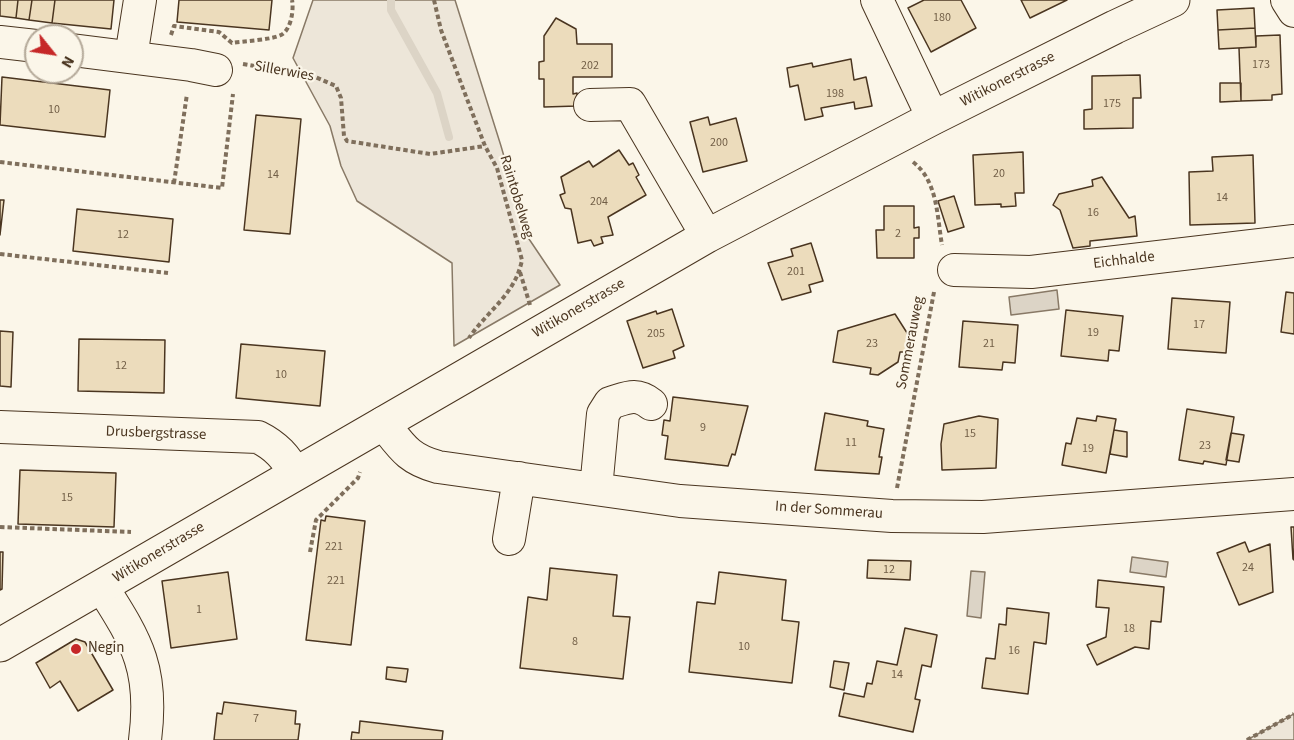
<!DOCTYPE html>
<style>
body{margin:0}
#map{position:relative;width:1294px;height:740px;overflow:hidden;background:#fbf6e9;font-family:"Source Sans 3",sans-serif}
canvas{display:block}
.north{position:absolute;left:24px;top:24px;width:60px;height:60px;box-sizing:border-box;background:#fbf6e9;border:2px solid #b4a999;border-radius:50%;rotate:120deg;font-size:16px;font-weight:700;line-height:24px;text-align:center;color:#4a3520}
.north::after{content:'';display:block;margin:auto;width:21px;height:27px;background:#c62828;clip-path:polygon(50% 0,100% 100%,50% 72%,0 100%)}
</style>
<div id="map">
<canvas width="1294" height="740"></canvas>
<div class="north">N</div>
</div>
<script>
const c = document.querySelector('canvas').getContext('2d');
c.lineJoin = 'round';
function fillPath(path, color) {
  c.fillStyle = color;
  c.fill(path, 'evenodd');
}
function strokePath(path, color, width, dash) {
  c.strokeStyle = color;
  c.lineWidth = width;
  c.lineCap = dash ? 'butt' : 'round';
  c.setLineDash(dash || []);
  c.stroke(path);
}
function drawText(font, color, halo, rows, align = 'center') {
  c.font = font + ' "Source Sans 3",sans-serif';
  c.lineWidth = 4.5;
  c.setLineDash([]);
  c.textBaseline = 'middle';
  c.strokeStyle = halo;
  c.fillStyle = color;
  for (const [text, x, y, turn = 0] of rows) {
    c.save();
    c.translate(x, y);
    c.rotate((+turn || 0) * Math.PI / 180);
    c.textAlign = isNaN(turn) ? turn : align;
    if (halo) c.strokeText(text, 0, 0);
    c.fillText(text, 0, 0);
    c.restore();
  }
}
const green = new Path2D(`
 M313 0H455L501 146 527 236 560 285 454 346 452 263 357 201 341 166 330 126 293 58Z
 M1294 714V740H1247Z`);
const water = new Path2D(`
 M1057 290 1059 309 1011 315 1009 297Z
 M1132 557 1168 562 1166 577 1130 572Z
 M971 571 985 572 981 618 967 616Z`);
const stream = new Path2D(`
 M391 0V10L437 93 449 137`);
const building = new Path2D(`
 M0 0H18L16 18 0 16Z
 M18 0H32L29 20 16 18Z
 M32 0H55L52 23 29 20Z
 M55 0H114L111 29 52 23Z
 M179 0H272L269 30 177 22Z
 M924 0H961L976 28 931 52 908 8Z
 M1021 0H1067L1030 18Z
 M1254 8 1255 28 1218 30 1217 10Z
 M556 18 576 29 577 44H612V77H573V94L577 93V106L544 107V79H539V62L544 61V36Z
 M1255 28 1256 47 1219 49 1218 30Z
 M1280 35 1282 94 1272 95V100L1241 101 1239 48 1256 47V36Z
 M851 59 854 80 866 77 872 106 855 109 854 102 821 108 823 116 805 120 798 85 790 87 787 68 812 63 813 67Z
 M1140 75 1141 98H1133V128L1084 129V110L1092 109V76Z
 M2 77 110 90 105 137 0 125Z
 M1220 83H1241V101L1220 102Z
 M256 115 301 119 290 234 244 230Z
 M708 117 710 125 736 118 747 161 703 172 690 122Z
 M619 150 629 165 633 163 639 175 636 177 646 195 608 217 613 235 601 237 603 243 594 246 591 240 578 243 571 209 565 208 560 195 565 193 561 177 589 161 593 167Z
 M1023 152 1024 193H1015L1016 206 1001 207V204L975 205 973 155Z
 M1253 155 1255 223 1190 225 1189 172 1213 171 1212 157Z
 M1102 177 1129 218 1135 216 1137 236 1090 241V246L1073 248 1060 210 1053 205 1059 194 1093 186 1092 180Z
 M954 196 964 227 948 232 938 201Z
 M0 200H4L0 235Z
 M884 206H914V228L919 227V238H914V258H877L876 230H884Z
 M77 209 173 219 169 262 73 251Z
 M811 243 823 281 809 285 811 292 782 300 768 263 793 256 791 249Z
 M1286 292 1294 293V334L1281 332Z
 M1172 298 1230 302 1226 353 1168 349Z
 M672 309 684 346 673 351 675 358 643 368 627 321 656 311 657 314Z
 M1066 310 1123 316 1119 351 1109 350 1108 361 1061 356Z
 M895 314 909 336 906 352H900L898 362 878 375 870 374 871 368 833 362 838 331Z
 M963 321 1018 325 1015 363 1003 362 1002 370 959 367Z
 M0 331 13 332 11 387 0 386Z
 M79 339 165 340 164 393 78 391Z
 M241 344 325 351 320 406 236 398Z
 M673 397 748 406 735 455 732 454 728 466 665 459 668 436 662 435 664 420 670 421Z
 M1187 409 1234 417 1226 465 1204 461 1203 464 1179 460Z
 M825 413 868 421 867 426 884 429 879 457H882L879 474 815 470Z
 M979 416 998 419 996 468 942 470 941 444 944 424Z
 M1097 416 1116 419 1106 473 1062 465 1066 443 1071 444 1077 418 1096 421Z
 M1114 430 1127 432V457L1110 454Z
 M1231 433 1244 435 1239 462 1226 460Z
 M20 470 116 473 114 527 18 524Z
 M326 516 365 521 351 645 306 640 321 520 325 521Z
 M1291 527H1294V560L1293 559Z
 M1245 542 1249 552 1270 544 1273 592 1239 605 1217 553Z
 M0 552H3L2 589 0 590Z
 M868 560 911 561 910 580 867 578Z
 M550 568 617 575 613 616 630 617 623 679 520 668 528 597 547 600Z
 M228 572 237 639 171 648 162 581Z
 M719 572 786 580 782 620 799 622 792 683 689 672 697 602 715 604Z
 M1098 580 1164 587 1161 622 1151 621 1149 649 1135 647 1097 665 1087 645 1106 637 1109 608 1096 607Z
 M1007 608 1049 613 1046 644 1034 642 1028 694 982 688 986 658 995 659 999 624 1006 625Z
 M905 628 937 635 931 667 922 665 915 699 920 700 913 732 839 716 844 693 864 697 867 683 872 684 877 661 897 665Z
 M76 639 85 642 113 690 78 711 60 681 50 688 36 663Z
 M834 661 849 663 844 690 830 687Z
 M387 667 408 669 406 682 386 679Z
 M224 702 296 711 295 724H300L298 740H214L217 713 222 714Z
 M360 721 443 731 442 740H351L352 732 359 733Z`);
const path = new Path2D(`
 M434 0 441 30 467 99 485 146 497 168 522 260C515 295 488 310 469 338
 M171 35 174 26 219 32 232 43C244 41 271 40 281 35 291 30 294 10 292 0
 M243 64 313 76 336 86 341 98 344 136 347 141 430 154 485 146
 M0 162 222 188 233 94
 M913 162C938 181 937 217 942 245
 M174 183 187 94
 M0 254 168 273
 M520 272 530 305
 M897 488 934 292
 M0 527 131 532
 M310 552 316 520 358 478 360 472
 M1247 740 1294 714`);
const minor = new Path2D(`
 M877 0 933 118
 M1287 0 1294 11
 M0 42 36 46
 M72 50 191 65 216 70
 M131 57 140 0
 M590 105 630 104 707 236
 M954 270 1031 272 1294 241
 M383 423C402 447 408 459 438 467L680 501 892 516 983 517 1294 494
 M0 427 258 437C276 446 286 457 295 474
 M596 489 603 414 610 403C627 398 636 392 651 404
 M509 539 519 478
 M102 587C138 643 154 671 145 740`);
const major = new Path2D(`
 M0 645 707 236 933 118 1115 27 1173 0`);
const markers = [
 [76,649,6,"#c62828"]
];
const numberNames = [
 ["180",942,18],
 ["173",1261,65],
 ["202",590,66],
 ["198",835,94],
 ["175",1112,104],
 ["10",54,110],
 ["200",719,143],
 ["20",999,174],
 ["14",273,175],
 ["14",1222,198],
 ["204",599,202],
 ["16",1093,213],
 ["2",898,234],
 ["12",123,235],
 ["201",796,272],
 ["17",1199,325],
 ["19",1093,333],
 ["205",656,334],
 ["23",872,344],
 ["21",989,344],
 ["12",121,366],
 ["10",281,375],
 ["9",703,428],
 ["15",970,434],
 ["11",851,443],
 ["23",1205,446],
 ["19",1088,449],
 ["15",67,498],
 ["221",334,547],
 ["24",1248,568],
 ["12",889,570],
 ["221",336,581],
 ["1",199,610],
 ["18",1129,629],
 ["8",575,642],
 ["10",744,647],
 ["16",1014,651],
 ["14",897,675],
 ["7",256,719]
];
const streetNames = [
 ["Sillerwies",284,72,10],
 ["Witikonerstrasse",1008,80,-27],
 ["Raintobelweg",516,197,73],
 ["Eichhalde",1124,261,-7],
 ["Witikonerstrasse",579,309,-30],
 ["Sommerauweg",911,343,-79],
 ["Drusbergstrasse",156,434,2],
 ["In der Sommerau",829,511,4],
 ["Witikonerstrasse",159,553,-31]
];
const poiNames = [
 ["Negin",88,649]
];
fillPath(green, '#ede6d9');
strokePath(green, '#887966', 1.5);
fillPath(water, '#dcd4c6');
strokePath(water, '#887966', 1.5);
strokePath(stream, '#dcd4c6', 8);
fillPath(building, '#ecdcbc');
strokePath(building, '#4a3520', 1.5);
strokePath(minor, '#4a3520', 34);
strokePath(major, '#4a3520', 35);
strokePath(path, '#7f6f5c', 4, [4.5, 3]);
strokePath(minor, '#fbf6e9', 32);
strokePath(major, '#fbf6e9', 33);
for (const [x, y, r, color] of markers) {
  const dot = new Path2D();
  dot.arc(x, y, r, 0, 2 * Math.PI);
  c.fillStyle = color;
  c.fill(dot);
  strokePath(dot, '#fbf6e9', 2);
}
drawText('12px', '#725f47', null, numberNames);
drawText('15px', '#4a3520', '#fbf6e9', streetNames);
drawText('15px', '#4a3520', '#fbf6e9', poiNames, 'left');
</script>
